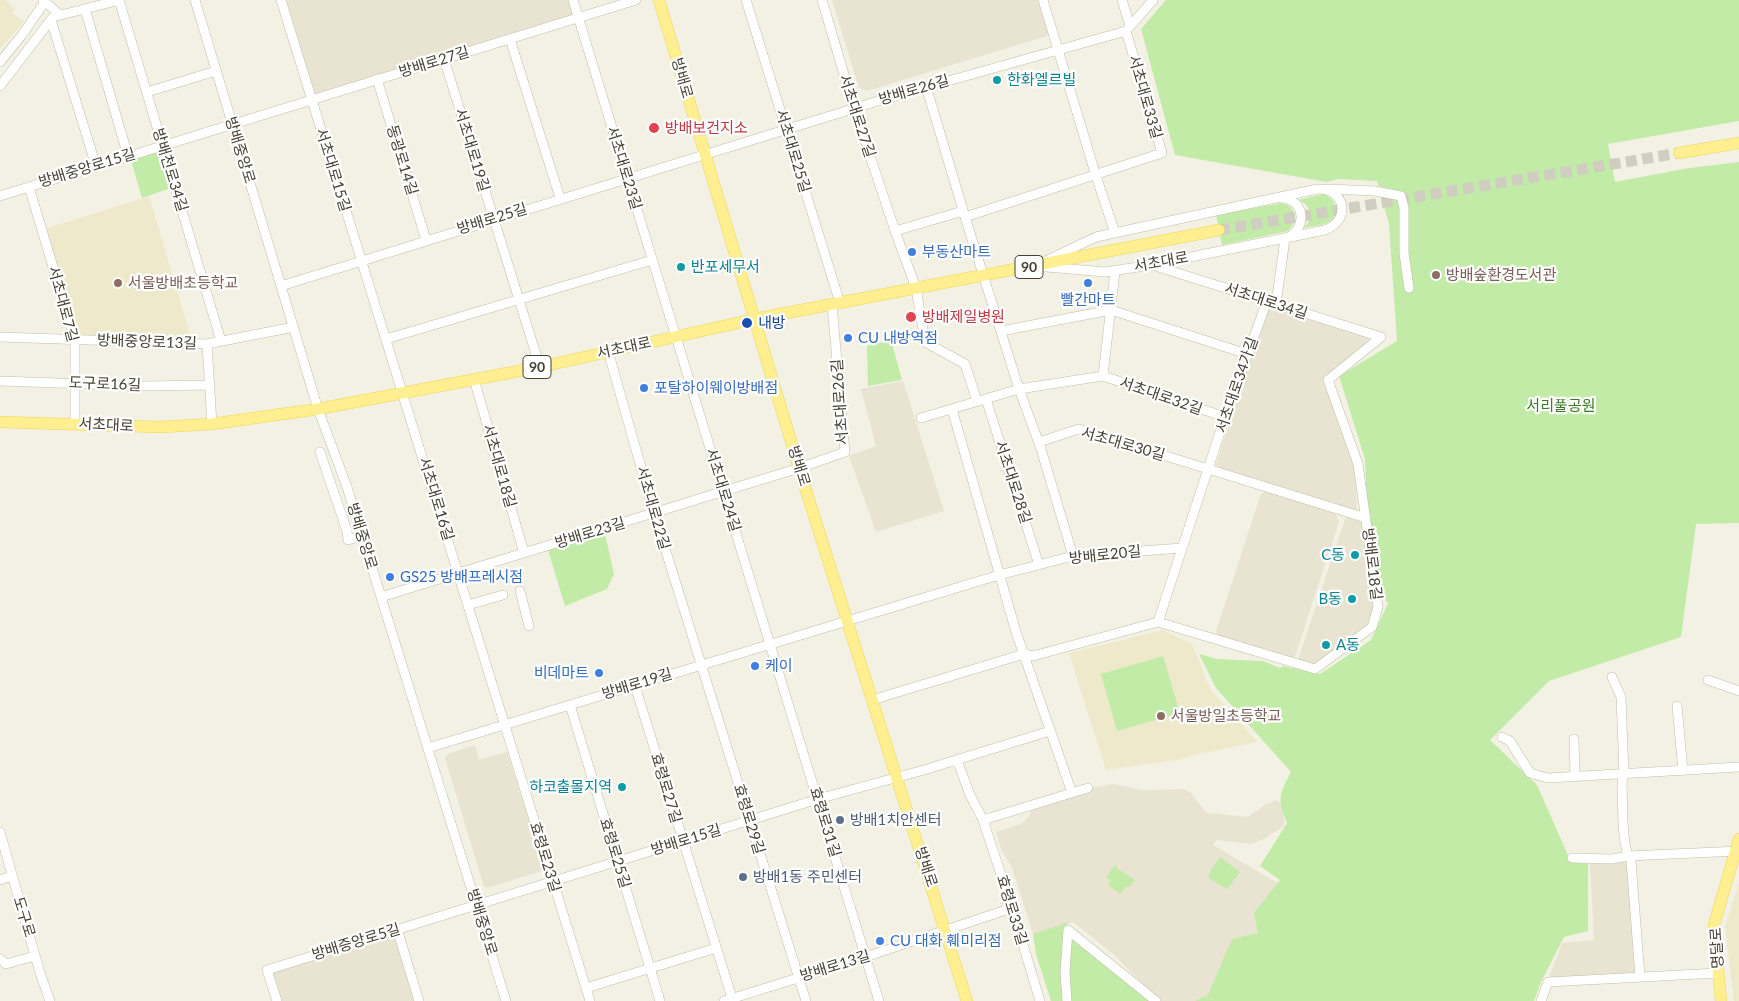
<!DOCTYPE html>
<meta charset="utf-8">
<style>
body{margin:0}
canvas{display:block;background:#f3f1e3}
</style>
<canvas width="1739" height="1001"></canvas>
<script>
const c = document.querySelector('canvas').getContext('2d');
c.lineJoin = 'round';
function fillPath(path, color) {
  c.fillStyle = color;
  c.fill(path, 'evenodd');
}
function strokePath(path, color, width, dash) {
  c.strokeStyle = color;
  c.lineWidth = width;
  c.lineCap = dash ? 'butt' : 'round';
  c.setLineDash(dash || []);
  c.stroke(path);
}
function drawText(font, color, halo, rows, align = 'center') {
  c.font = font + ' Lato,"Noto Sans KR",sans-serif';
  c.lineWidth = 4.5;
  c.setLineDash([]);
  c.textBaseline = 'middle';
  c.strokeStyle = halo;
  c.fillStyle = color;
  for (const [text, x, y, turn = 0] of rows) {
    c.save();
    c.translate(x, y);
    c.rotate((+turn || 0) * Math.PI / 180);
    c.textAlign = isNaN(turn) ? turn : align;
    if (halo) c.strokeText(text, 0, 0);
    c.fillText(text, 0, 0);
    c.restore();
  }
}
const residential = new Path2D(`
 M281 0H573L579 18 312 99Z
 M832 0H1040L1049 30 1047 36 867 91 859 88Z
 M1272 307 1368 338 1369 343 1324 379 1355 465 1357 510 1353 512 1219 469 1216 464 1265 311Z
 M903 381 944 511 876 532 849 456 876 446 861 389Z
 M1269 491 1335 513 1339 522 1295 656 1290 660 1218 636 1216 631 1261 494Z
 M1349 517 1363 521 1375 607 1370 627 1316 666 1298 660 1345 519Z
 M475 745 479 760 507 752 544 868 542 871 487 888 484 887 445 758 448 754Z
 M1114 784 1140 790 1184 789 1191 793 1205 811 1208 813 1248 817 1266 804 1276 800 1281 804 1284 812V826L1264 839 1251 844 1217 840 1213 845 1296 894 1210 1001H1160L1112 953 1073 922 1033 934 1012 868 1002 851 996 832 1023 823 1031 813 1029 807 1081 790Z
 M1626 861 1629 864 1637 975 1548 980 1562 943 1594 940 1590 864Z
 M397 929 418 1001H277L267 970Z`);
const education = new Path2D(`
 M0 0H5L15 9 13 13 24 22 0 49Z
 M149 196 192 340 78 337 45 229Z
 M1163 630 1192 644 1211 690 1257 742 1198 754 1177 760 1106 770 1069 653Z
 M1739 882V1001H1734L1725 927Z`);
const green = new Path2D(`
 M1166 0H1739V121L1608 144 1615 182 1689 168 1739 162V523L1696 524 1681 637 1549 681 1490 740 1537 785 1570 860 1588 864V931L1564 937 1541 982 1534 1001H1195L1208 995 1232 939 1258 933 1254 913 1280 880 1260 866 1287 823C1277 798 1279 795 1291 772L1216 688 1199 654 1217 659 1263 661 1280 668 1283 666 1320 674 1371 640 1388 603 1370 582 1365 459 1339 376 1397 341 1389 224 1377 181 1338 179 1327 182 1175 155 1141 29Z
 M162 148 174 187 142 198 130 157Z
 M1323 194C1334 197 1342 213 1330 221 1323 226 1311 226 1303 228 1315 219 1312 204 1297 200Z
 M1282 203C1296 206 1299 221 1288 231L1222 245 1216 215Z
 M891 340 902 380 868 386 867 346Z
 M605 534 614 574 607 589 565 606 548 550Z
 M1163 656 1180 713 1117 731 1101 674Z
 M1220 857 1240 872 1229 887 1226 889 1210 879 1208 875Z
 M1115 865 1117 867V868L1135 880 1129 887 1127 886 1120 894 1108 885 1111 881 1106 877Z
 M1069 922 1064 931 1066 1001H1051L1036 954 1033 934Z
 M1070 934 1153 1001H1070L1066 972Z`);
const majorTunnel = new Path2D(`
 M1219 230 1679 153`);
const minor = new Path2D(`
 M43 0 60 15
 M119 0 221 341
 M195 0 318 409 347 487 506 1001
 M281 0 590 1001
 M573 0 879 1001
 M746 0 840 303
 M822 0 854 108 895 231 916 288 925 342 965 364 977 401
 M1043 0 1096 176 1115 233
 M1122 0 1130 26
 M85 9 128 156
 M51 20 96 166
 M1126 31 1153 0
 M510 39 560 198
 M444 59 540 367
 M0 62 22 35 46 0
 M377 79 426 240
 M0 86 53 17 120 0
 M926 86 965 217 1019 389 1041 449 1073 556
 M147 92 216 71
 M29 187 75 340V424
 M1317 189C1345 188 1352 220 1325 230L1151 265 1105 272 1035 266 1096 237Z
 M1327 189 1375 191 1401 196 1404 208V253L1409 288
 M0 196 636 0
 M965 217 1162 153 1126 31
 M895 231 963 211
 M1152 265 1381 337
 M281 286 891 97 1126 31
 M1276 304 1285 239C1308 230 1306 199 1281 198
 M1001 331 1111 310 1247 354
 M0 337 207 344 294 327
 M386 339 652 260
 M207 344 212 424
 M608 351 654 513 806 1001
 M1103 376 1115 271
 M474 379 524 553
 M0 381 143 386 210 385
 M986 399 1039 565
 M952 409 1016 632 1072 793
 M921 418 1019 389 1103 376 1225 417
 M1039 442 1079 429 1366 518
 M320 452 347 531 348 540 362 536
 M520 591 529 626
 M381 597 799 468 845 452 832 305
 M468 605 503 595
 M1158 622 1225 417 1267 301
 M1612 677 1621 697 1624 774 1622 783C1623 802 1621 847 1631 861L1640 977
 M1708 680 1739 691
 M635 686 733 1001
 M872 700 1024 654 1033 656 1158 622 1315 669 1372 627 1378 607 1358 464 1328 380 1381 337
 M570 705 660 1001
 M1677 706 1683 771
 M1502 737 1510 741 1530 773 1548 778 1739 767
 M1574 739 1575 777
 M428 748 999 575 1073 556 1182 548
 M957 760 970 795 983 820 1012 908 1040 1001
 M983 820 1088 788
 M0 832 40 973 50 1001
 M1572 858 1612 859 1628 856 1739 851
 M0 880 11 876
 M397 929 419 1001
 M0 959 6 964 35 956
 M586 988 716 948
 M277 1001 267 970 818 799 924 770 1050 731
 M724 1001 865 957 1012 908
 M1067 1001 1065 972 1068 930 1156 1001
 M1541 1001 1548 982 1718 973`);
const major = new Path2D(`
 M659 0 799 468 967 1001
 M1679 153 1739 143
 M0 422 161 427 212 424 318 409 540 367 755 319 1219 230
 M1721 1001 1714 925 1739 839`);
const markers = [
 [997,80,5,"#0f9aa8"],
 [654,128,6,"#e0444e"],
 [912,252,5,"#3f7fe0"],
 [681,267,5,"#0f9aa8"],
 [1436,275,5,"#8d6e63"],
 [118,283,5,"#8d6e63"],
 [1088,283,5,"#3f7fe0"],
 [911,317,6,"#e0444e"],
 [747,323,6,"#1a4fb4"],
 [848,338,5,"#3f7fe0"],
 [644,388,5,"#3f7fe0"],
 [1355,555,5,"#0f9aa8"],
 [390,577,5,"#3f7fe0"],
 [1352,599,5,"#0f9aa8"],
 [1326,645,5,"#0f9aa8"],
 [755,666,5,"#3f7fe0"],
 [599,673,5,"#3f7fe0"],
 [1161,716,5,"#8d6e63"],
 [622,787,5,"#0f9aa8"],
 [840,820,5,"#5c6f8a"],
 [743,877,5,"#5c6f8a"],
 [880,941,5,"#3f7fe0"]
];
const shields = [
 [1029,267,28],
 [537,367,28]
];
const shieldNames = [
 ["90",1029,267],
 ["90",537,367]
];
const streetNames = [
 ["방배로27길",434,62,-17],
 ["방배로",682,78,74],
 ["방배로26길",914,90,-16],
 ["서초대로33길",1145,97,74],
 ["서초대로27길",857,116,72],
 ["방배중앙로",240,150,73],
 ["서초대로19길",472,150,73],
 ["서초대로25길",793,151,73],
 ["동광로14길",402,160,73],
 ["방배중앙로15길",87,168,-17],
 ["서초대로23길",624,168,73],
 ["방배천로34길",170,170,73],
 ["서초대로15길",333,170,73],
 ["방배로25길",492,219,-17],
 ["서초대로",1161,262,-10],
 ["서초대로34길",1266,301,18],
 ["서초대로7길",63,304,75],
 ["방배중앙로13길",147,342,2],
 ["서초대로",624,348,-12],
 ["도구로16길",105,384,2],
 ["서초대로34가길",1237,385,-71],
 ["서초대로32길",1161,396,19],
 ["서초대로26길",840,402,-94],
 ["서초대로",106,425,3],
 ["서초대로30길",1123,444,16],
 ["서초대로18길",499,466,74],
 ["방배로",799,466,73],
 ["서초대로28길",1013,482,72],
 ["서초대로24길",723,490,73],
 ["서초대로16길",436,499,73],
 ["서초대로22길",653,508,74],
 ["방배로23길",590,533,-17],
 ["방배중앙로",362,536,73],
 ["방배로20길",1105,555,-6],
 ["방배로18길",1372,564,83],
 ["방배로19길",637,684,-17],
 ["효령로27길",666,788,73],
 ["효령로29길",749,819,73],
 ["효령로31길",825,822,73],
 ["방배로15길",686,840,-17],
 ["효령로25길",615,853,73],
 ["효령로23길",545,857,73],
 ["방배로",926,867,72],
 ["효령로33길",1012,910,73],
 ["도구로",24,917,73],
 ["방배중앙로",482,922,73],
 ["방배중앙로5길",356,942,-17],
 ["명달로",1717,948,-93],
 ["방배로13길",835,966,-17]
];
const cultureNames = [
 ["한화엘르빌",1007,80],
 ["반포세무서",691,267],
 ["C동",1345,555,"right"],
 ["B동",1342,599,"right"],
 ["A동",1336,645],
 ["하코출몰지역",612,787,"right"]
];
const healthNames = [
 ["방배보건지소",665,128],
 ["방배제일병원",922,317]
];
const shopNames = [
 ["부동산마트",922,252],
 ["빨간마트",1088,300,"center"],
 ["CU 내방역점",858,338],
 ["포탈하이웨이방배점",654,388],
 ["GS25 방배프레시점",400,577],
 ["케이",765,666],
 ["비데마트",589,673,"right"],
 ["CU 대화 훼미리점",890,941]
];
const educationNames = [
 ["방배숲환경도서관",1446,275],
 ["서울방배초등학교",128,283],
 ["서울방일초등학교",1171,716]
];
const transitNames = [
 ["내방",758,323]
];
const parkNames = [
 ["서리풀공원",1561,406]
];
const serviceNames = [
 ["방배1치안센터",850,820],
 ["방배1동 주민센터",753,877]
];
fillPath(residential, '#e8e4d1');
fillPath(education, '#eee9cb');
fillPath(green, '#c3eba8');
strokePath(majorTunnel, '#d0cec0', 11, [11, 5.5]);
strokePath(minor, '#c2bda8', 10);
strokePath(major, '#edd657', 12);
strokePath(minor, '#fff', 9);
strokePath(major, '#ffef90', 11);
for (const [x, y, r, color] of markers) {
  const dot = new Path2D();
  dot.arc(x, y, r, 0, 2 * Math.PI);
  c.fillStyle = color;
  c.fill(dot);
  strokePath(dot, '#fff', 2);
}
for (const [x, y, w] of shields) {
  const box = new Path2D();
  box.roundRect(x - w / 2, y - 11.5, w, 23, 4);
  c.fillStyle = '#fff';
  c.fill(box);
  strokePath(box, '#454133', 1);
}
drawText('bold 14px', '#454133', null, shieldNames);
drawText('15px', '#454133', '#fff', streetNames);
drawText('15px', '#0d838f', '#fff', cultureNames, 'left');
drawText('15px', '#be3a42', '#fff', healthNames, 'left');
drawText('15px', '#366cbe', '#fff', shopNames, 'left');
drawText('15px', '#785e54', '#fff', educationNames, 'left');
drawText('15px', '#164399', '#fff', transitNames, 'left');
drawText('15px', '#377c22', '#fff', parkNames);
drawText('15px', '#4e5e75', '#fff', serviceNames, 'left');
</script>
